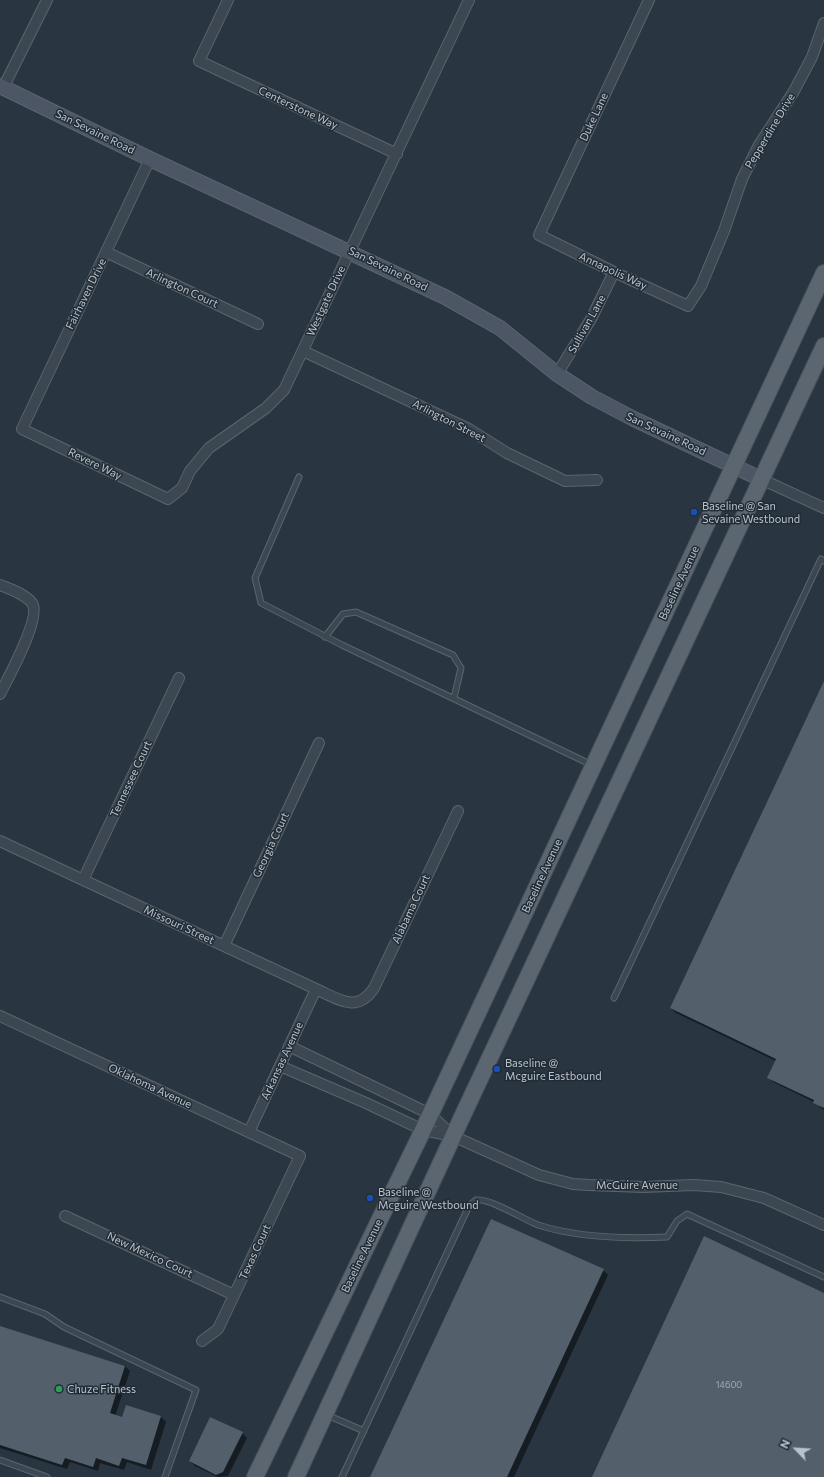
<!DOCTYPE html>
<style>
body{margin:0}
#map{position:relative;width:824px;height:1477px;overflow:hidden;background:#293541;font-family:Commissioner,sans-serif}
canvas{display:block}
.north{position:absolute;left:776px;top:1429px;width:40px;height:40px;-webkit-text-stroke:3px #222c36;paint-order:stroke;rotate:295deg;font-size:11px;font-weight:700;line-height:16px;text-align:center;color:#bac2cb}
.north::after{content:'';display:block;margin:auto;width:14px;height:18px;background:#bac2cb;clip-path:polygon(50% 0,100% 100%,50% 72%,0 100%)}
</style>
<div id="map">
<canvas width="824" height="1477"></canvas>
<div class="north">N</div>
</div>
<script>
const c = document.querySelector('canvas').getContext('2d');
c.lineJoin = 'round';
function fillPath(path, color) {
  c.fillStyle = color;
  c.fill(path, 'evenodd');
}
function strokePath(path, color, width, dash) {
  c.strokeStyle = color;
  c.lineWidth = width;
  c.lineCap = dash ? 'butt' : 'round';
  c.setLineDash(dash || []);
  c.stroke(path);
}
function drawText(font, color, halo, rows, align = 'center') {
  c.font = font + ' Commissioner,sans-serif';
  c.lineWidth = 3;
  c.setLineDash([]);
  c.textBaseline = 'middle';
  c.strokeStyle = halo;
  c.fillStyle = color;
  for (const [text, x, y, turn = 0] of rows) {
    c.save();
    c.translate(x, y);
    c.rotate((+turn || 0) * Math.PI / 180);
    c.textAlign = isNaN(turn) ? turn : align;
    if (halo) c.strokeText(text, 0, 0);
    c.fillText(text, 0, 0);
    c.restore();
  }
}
const shadow = new Path2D(`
 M824 683V1110L814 1102 773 1082 768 1077 776 1061 676 1013 671 1008Z
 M491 1220 603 1270 608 1275 514 1477H371Z
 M0 1327 125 1366 130 1371 115 1416 123 1419 126 1407 161 1417 166 1422 151 1470 127 1462 124 1470 100 1463 98 1471 70 1462 67 1469 0 1448Z
 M242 1433 247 1438 228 1476 218 1477 195 1466 190 1461Z`);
const building = new Path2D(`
 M824 681V1108L813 1103 814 1100 767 1078 776 1059 670 1008Z
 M491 1219 604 1269 507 1477H370Z
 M704 1236 824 1293V1477H592Z
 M0 1326 125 1366 110 1413 122 1417 126 1405 161 1416 146 1465 122 1458 119 1466 96 1458 93 1467 65 1458 62 1465 0 1445Z
 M210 1417 243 1432 223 1472 216 1475 189 1461Z`);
const lane = new Path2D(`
 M299 477 255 578 261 603 342 645 592 765
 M325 637 343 614 356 612 453 655 461 668 454 698
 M614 998 821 559 824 561
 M0 1297 45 1314 64 1327 196 1390 165 1477
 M327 1415 364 1431
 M0 1460 47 1477
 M342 1477 469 1206 476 1200C490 1198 523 1219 538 1225 579 1238 625 1239 667 1237L677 1221 687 1214 824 1277`);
const street = new Path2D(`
 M228 0 199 61 397 154
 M649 0 539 235 614 272 688 306 701 286 724 231 742 179 759 145 794 91 812 57 824 23
 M3 88 47 0
 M150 159 22 429 168 499 182 488 190 471 209 448 266 408 284 390 469 0
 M106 252 258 324
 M303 351 469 429 507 453 565 481 597 480
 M557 374 591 319 614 272
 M761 479 824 508
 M0 585C10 589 25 594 32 603 42 617 8 678 0 694
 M0 841 316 989C338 999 357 1014 374 988L458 811
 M83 880 179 678
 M224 946 319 743
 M0 1016 300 1156 218 1329 202 1341
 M289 1046 430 1114 453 1136
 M280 1066 366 1103 423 1130 453 1136 539 1175 573 1184 589 1185 643 1187 694 1185 721 1187 764 1198 824 1225
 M249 1132 316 989
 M65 1216 234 1295`);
const secondary = new Path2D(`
 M0 86 150 159 445 297 500 328 557 374 592 397 634 419 761 479`);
const primary = new Path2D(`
 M255 1477 423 1130 824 273
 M296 1477 462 1117 824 346`);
const markers = [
 [694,512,4,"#1a4fb4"],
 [497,1069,4,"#1a4fb4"],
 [370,1198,4,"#1a4fb4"],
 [59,1389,4,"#2e9e5b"]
];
const numberNames = [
 ["14600",729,1385]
];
const streetNames = [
 ["Centerstone Way",298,108,25],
 ["Duke Lane",594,117,-65],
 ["Pepperdine Drive",770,131,-59],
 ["San Sevaine Road",95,132,26],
 ["San Sevaine Road",388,269,26],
 ["Annapolis Way",613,271,25],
 ["Arlington Court",182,288,25],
 ["Fairhaven Drive",86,294,-64],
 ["Westgate Drive",326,301,-65],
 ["Sullivan Lane",587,324,-61],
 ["Arlington Street",449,421,27],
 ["San Sevaine Road",666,434,25],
 ["Revere Way",95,464,26],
 ["Baseline Avenue",679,583,-65],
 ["Tennessee Court",131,779,-65],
 ["Georgia Court",271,845,-65],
 ["Baseline Avenue",542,876,-65],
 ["Alabama Court",411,909,-65],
 ["Missouri Street",179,925,25],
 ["Arkansas Avenue",282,1061,-65],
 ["Oklahoma Avenue",150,1086,25],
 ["McGuire Avenue",637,1185],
 ["Texas Court",255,1252,-65],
 ["New Mexico Court",150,1255,25],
 ["Baseline Avenue",362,1256,-64]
];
const poiNames = [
 ["Baseline @ San",702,506],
 ["Sevaine Westbound",702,519],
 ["Baseline @",505,1063],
 ["Mcguire Eastbound",505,1076],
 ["Baseline @",378,1192],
 ["Mcguire Westbound",378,1205],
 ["Chuze Fitness",67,1389]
];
fillPath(shadow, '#0007');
fillPath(building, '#53606c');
strokePath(lane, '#5b656e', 7);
strokePath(street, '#5b656e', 12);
strokePath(secondary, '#5b656e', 16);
strokePath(primary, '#47505a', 18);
strokePath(lane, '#3d4751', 5);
strokePath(street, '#3d4751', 10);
strokePath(secondary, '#4c5664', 14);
strokePath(primary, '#5c6671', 16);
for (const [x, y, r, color] of markers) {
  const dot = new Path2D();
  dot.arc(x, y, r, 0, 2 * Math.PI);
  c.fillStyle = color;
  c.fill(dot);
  strokePath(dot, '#222c36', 1.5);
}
drawText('9px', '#a0aab3', null, numberNames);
drawText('11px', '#bac2cb', '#222c36', streetNames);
drawText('11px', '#bac2cb', '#222c36', poiNames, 'left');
</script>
